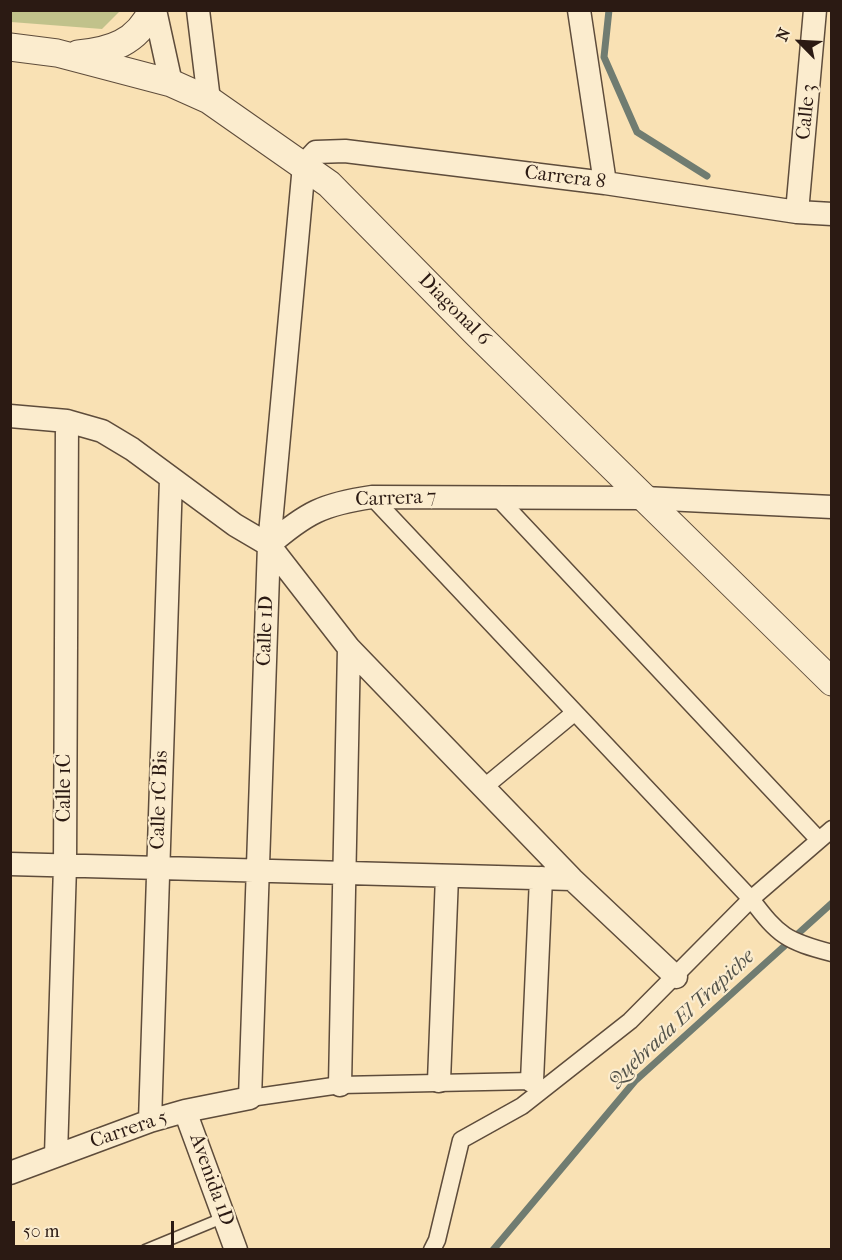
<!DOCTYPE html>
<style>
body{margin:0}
#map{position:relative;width:842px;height:1260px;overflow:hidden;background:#f9e1b4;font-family:"IM FELL French Canon",serif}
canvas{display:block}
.frame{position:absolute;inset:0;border:12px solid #2b1a13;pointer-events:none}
.north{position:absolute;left:770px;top:12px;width:60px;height:60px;-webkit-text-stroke:4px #fbecce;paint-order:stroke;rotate:294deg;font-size:16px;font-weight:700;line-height:24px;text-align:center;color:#2b1a13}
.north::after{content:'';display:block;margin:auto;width:21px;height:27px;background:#2b1a13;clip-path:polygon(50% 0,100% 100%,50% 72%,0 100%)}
.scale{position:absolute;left:12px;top:1221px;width:162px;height:27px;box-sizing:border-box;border:3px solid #2b1a13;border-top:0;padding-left:8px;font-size:18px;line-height:21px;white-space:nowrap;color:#2b1a13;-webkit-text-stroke:4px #fbecce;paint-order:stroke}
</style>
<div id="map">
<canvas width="842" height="1260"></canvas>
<div class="frame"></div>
<div class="north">N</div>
<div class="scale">50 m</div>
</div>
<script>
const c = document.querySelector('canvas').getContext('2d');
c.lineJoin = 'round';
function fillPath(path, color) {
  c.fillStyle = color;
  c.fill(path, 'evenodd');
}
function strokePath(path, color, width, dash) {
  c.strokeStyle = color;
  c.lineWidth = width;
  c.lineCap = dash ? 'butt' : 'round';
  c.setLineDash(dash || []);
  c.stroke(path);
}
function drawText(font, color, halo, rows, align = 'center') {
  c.font = font + ' "IM FELL French Canon",serif';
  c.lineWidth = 4.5;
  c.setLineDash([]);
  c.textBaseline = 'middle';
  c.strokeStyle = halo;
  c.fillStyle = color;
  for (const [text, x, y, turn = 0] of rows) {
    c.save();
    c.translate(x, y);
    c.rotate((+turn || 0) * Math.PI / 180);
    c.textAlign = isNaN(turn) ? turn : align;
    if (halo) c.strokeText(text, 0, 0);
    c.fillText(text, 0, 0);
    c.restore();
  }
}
const green = new Path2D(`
 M11 10H120V11L102 29 11 22Z`);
const stream = new Path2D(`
 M609 10 604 57 637 132 707 176
 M493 1250 635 1081 832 903`);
const service = new Path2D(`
 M145 1250 225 1217`);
const pedestrian = new Path2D(`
 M372 497 751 899 832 829
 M497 497 819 840
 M482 789 574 713
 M250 1098 340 1085 532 1081
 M432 1250 437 1240 461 1140 522 1106 630 1021 751 899C779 936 786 941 832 953`);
const minor = new Path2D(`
 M155 10 171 83
 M198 10 209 100
 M579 10 605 183
 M797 212 815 10
 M10 416 67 421 102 431 132 449 235 525 269 545 349 648 572 879 676 977
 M269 545C306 513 323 504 372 497L644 498 832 507
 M10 864 572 879
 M439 1081 447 876
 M532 1081 541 878
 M340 1085 349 648
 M185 1111 236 1250
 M150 1121 171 479
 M56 1155 65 866 67 421
 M10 1173 150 1121 185 1111 250 1098 269 545 304 165 316 152 345 151 605 183 797 212 832 214`);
const tertiary = new Path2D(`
 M10 47 57 53 171 83 209 100 329 184 476 333 832 682
 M78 54C110 51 137 43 152 10`);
const streetNames = [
 ["Calle 3",807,112,-84],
 ["Carrera 8",565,178,7],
 ["Diagonal 6",454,310,45],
 ["Carrera 7",396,499,-2],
 ["Calle 1D",266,631,-88],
 ["Calle 1C",65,788,-90],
 ["Calle 1C Bis",160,800,-88],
 ["Carrera 5",129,1130,-19],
 ["Avenida 1D",211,1180,70]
];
const waterNames = [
 ["Quebrada El Trapiche",682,1019,-43]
];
fillPath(green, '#c1c28b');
strokePath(stream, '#707c71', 7);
strokePath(service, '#5e4c3b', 13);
strokePath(pedestrian, '#5e4c3b', 19);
strokePath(minor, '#5e4c3b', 25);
strokePath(tertiary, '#5e4c3b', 29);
strokePath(service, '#fbecce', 10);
strokePath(pedestrian, '#fbecce', 16);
strokePath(minor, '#fbecce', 22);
strokePath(tertiary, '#fbecce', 27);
drawText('20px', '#2b1a13', '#fbecce', streetNames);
drawText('italic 21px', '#53534a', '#fbecce', waterNames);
</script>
